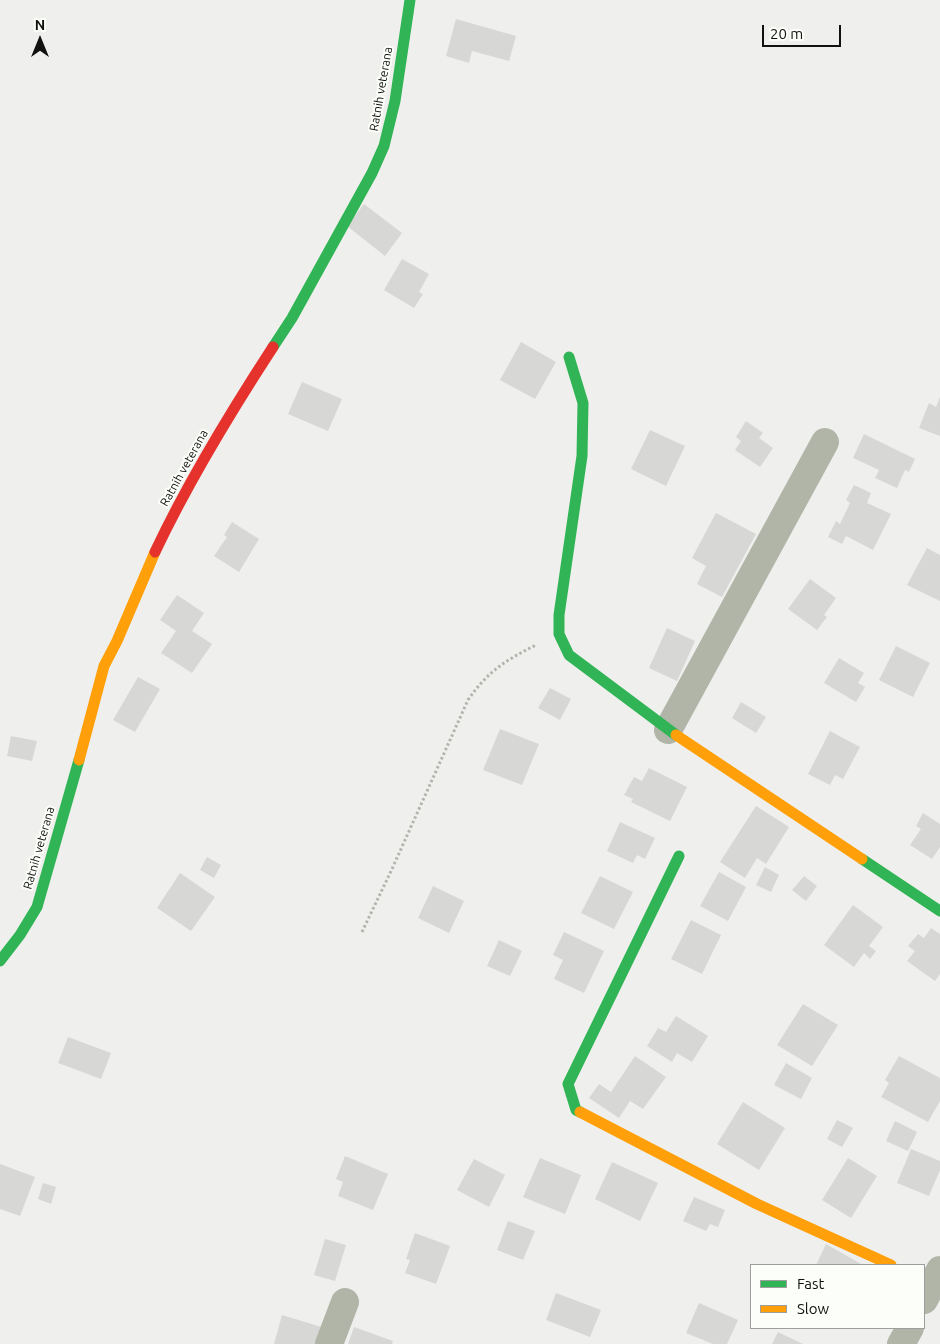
<!DOCTYPE html>
<style>
body{margin:0}
#map{position:relative;width:940px;height:1344px;overflow:hidden;background:#eff0ed;font-family:Ubuntu,sans-serif}
canvas{display:block}
.legend{position:absolute;left:750px;top:1264px;width:175px;height:65px;box-sizing:border-box;background:#fcfef9;border:1px solid #9e9f9c;margin:0;padding:6px 9px;list-style:none;font-size:15px;color:#111110}
.legend li{display:flex;align-items:center;gap:10px;height:25px}
.legend b{width:25px;border:1px solid #9e9f9c}
.north{position:absolute;left:15px;top:15px;width:50px;height:50px;-webkit-text-stroke:4px #fcfef9;paint-order:stroke;rotate:0deg;font-size:14px;font-weight:700;line-height:20px;text-align:center;color:#111110}
.north::after{content:'';display:block;margin:auto;width:18px;height:22px;background:#111110;clip-path:polygon(50% 0,100% 100%,50% 72%,0 100%)}
.scale{position:absolute;left:762px;top:25px;width:79px;height:22px;box-sizing:border-box;border:2px solid #111110;border-top:0;padding-left:6px;font-size:15px;line-height:18px;white-space:nowrap;color:#111110;-webkit-text-stroke:4px #fcfef9;paint-order:stroke}
</style>
<div id="map">
<canvas width="940" height="1344"></canvas>
<ul class="legend">
<li><b style="height:6px;background:#30b455"></b>Fast</li>
<li><b style="height:6px;background:#ff9f0a"></b>Slow</li>
</ul>
<div class="north">N</div>
<div class="scale">20 m</div>
</div>
<script>
const c = document.querySelector('canvas').getContext('2d');
c.lineJoin = 'round';
function fillPath(path, color) {
  c.fillStyle = color;
  c.fill(path, 'evenodd');
}
function strokePath(path, color, width, dash) {
  c.strokeStyle = color;
  c.lineWidth = width;
  c.lineCap = dash ? 'butt' : 'round';
  c.setLineDash(dash || []);
  c.stroke(path);
}
function drawText(font, color, halo, rows, align = 'center') {
  c.font = font + ' Ubuntu,sans-serif';
  c.lineWidth = 4;
  c.setLineDash([]);
  c.textBaseline = 'middle';
  c.strokeStyle = halo;
  c.fillStyle = color;
  for (const [text, x, y, turn = 0] of rows) {
    c.save();
    c.translate(x, y);
    c.rotate((+turn || 0) * Math.PI / 180);
    c.textAlign = isNaN(turn) ? turn : align;
    if (halo) c.strokeText(text, 0, 0);
    c.fillText(text, 0, 0);
    c.restore();
  }
}
const building = new Path2D(`
 M456 19 516 36 509 61 472 51 469 63 446 56Z
 M364 204 402 233 385 256 347 226Z
 M402 259 429 274 419 292 423 294 414 308 384 290Z
 M521 342 556 362 535 399 500 380Z
 M302 382 342 399 328 431 288 414Z
 M940 397V436L919 428 929 403 936 407Z
 M746 421 763 433 759 438 773 448 760 467 735 450 741 441 736 437Z
 M650 430 685 446 666 486 631 469Z
 M864 434 915 459 909 472 905 470 897 488 875 478 879 470 853 458Z
 M854 485 871 493 867 503 891 514 873 550 846 536 842 544 828 537 836 521 840 524 850 503 846 500Z
 M716 513 756 534 722 597 697 584 706 566 692 558Z
 M232 522 259 539 239 572 214 556 227 537 224 535Z
 M927 548 940 555V601L907 585Z
 M810 579 836 598 824 615 827 617 817 630 788 609Z
 M177 595 204 613 192 631 212 644 192 673 161 653 176 631 160 620Z
 M667 628 695 641 677 681 649 668Z
 M896 646 930 663 913 697 879 680Z
 M839 658 864 673 858 683 865 687 856 702 824 683Z
 M138 677 160 689 135 732 113 720Z
 M550 688 571 699 560 720 538 708Z
 M741 702 766 717 756 733 732 718Z
 M500 729 539 744 522 785 483 770Z
 M830 731 860 747 843 779 835 775 830 785 808 774Z
 M11 736 37 741 32 761 7 756Z
 M649 768 687 787 670 821 631 802 633 799 624 795 634 777 642 781Z
 M756 806 789 827 766 864 757 858 745 878 720 862Z
 M923 813 940 824V847L932 859 910 845 921 829 916 826Z
 M620 822 655 838 645 859 637 855 633 863 607 851Z
 M207 857 221 865 214 878 200 870Z
 M765 867 779 875 771 892 756 885Z
 M719 872 746 887 728 921 700 906Z
 M180 873 215 897 191 931 157 908Z
 M600 876 633 892 614 929 581 913Z
 M804 876 817 886 806 901 792 890Z
 M433 886 464 901 449 933 418 918Z
 M853 905 883 927 869 946 876 951 870 959 864 953 854 967 824 945Z
 M691 920 721 935 702 974 671 959Z
 M931 928 940 934V974L935 981 907 961 915 951 908 946 918 934 924 938Z
 M564 932 604 951 584 993 554 979 563 960 553 955Z
 M499 940 522 951 510 976 487 966Z
 M803 1004 838 1025 812 1066 777 1045Z
 M676 1016 708 1036 692 1062 677 1053 672 1062 647 1046 658 1028 666 1032Z
 M68 1037 111 1053 101 1079 58 1063Z
 M635 1056 666 1077 643 1109 630 1101 619 1118 589 1098 599 1084 611 1092Z
 M899 1056 940 1078V1101L928 1122 881 1097 889 1083 885 1080Z
 M786 1063 812 1078 801 1099 774 1085Z
 M743 1102 785 1128 759 1170 717 1144Z
 M837 1120 853 1128 842 1147 827 1139Z
 M895 1121 917 1132 908 1151 886 1141Z
 M911 1149 940 1161V1170L929 1196 897 1183Z
 M345 1156 388 1174 373 1210 338 1196 343 1182 336 1179Z
 M540 1158 581 1175 565 1214 523 1197Z
 M848 1158 877 1176 851 1218 822 1200Z
 M474 1159 505 1175 489 1207 457 1190Z
 M612 1162 658 1183 640 1221 595 1199Z
 M0 1164 35 1177 20 1216 0 1209Z
 M43 1183 56 1187 51 1204 38 1199Z
 M694 1197 725 1210 718 1227 710 1224 706 1231 683 1221Z
 M508 1221 535 1231 523 1260 497 1250Z
 M415 1233 450 1246 436 1284 405 1273 410 1260 406 1259Z
 M325 1239 346 1245 335 1281 314 1275Z
 M826 1244 863 1265H816Z
 M556 1293 601 1310 590 1337 546 1320Z
 M699 1303 738 1320 727 1344H713L686 1333Z
 M282 1315 328 1329 324 1344H274Z
 M354 1327 393 1341 392 1344H348Z
 M778 1332 803 1344H772Z`);
const path = new Path2D(`
 M362 932 392 869 468 700C488 671 506 660 536 645`);
const street = new Path2D(`
 M668 730 825 442
 M924 1300 940 1270
 M329 1344 345 1302
 M901 1344 910 1328`);
const fast = new Path2D(`
 M273 347 292 318 372 173 384 146 395 101 410 0
 M569 357 583 403 582 456 559 615V634L569 655 676 735
 M862 859 940 911
 M0 961 20 935 37 907 79 760
 M580 1112 576 1110 568 1084 679 856`);
const slow = new Path2D(`
 M676 735 862 859
 M79 760 104 666 117 641 155 552
 M580 1112 757 1204 891 1265`);
const jam = new Path2D(`
 M155 552C189 480 230 413 273 347`);
const streetNames = [
 ["Ratnih veterana",381,89,-80],
 ["Ratnih veterana",184,468,-61],
 ["Ratnih veterana",39,848,-74]
];
fillPath(building, '#d7d7d5');
strokePath(path, '#b3b4ad', 3, [2.5, 2.5]);
strokePath(street, '#b1b5a8', 28);
strokePath(fast, '#30b455', 11);
strokePath(slow, '#ff9f0a', 11);
strokePath(jam, '#e5322d', 11);
drawText('12px', '#111110', '#fcfef9', streetNames);
</script>
